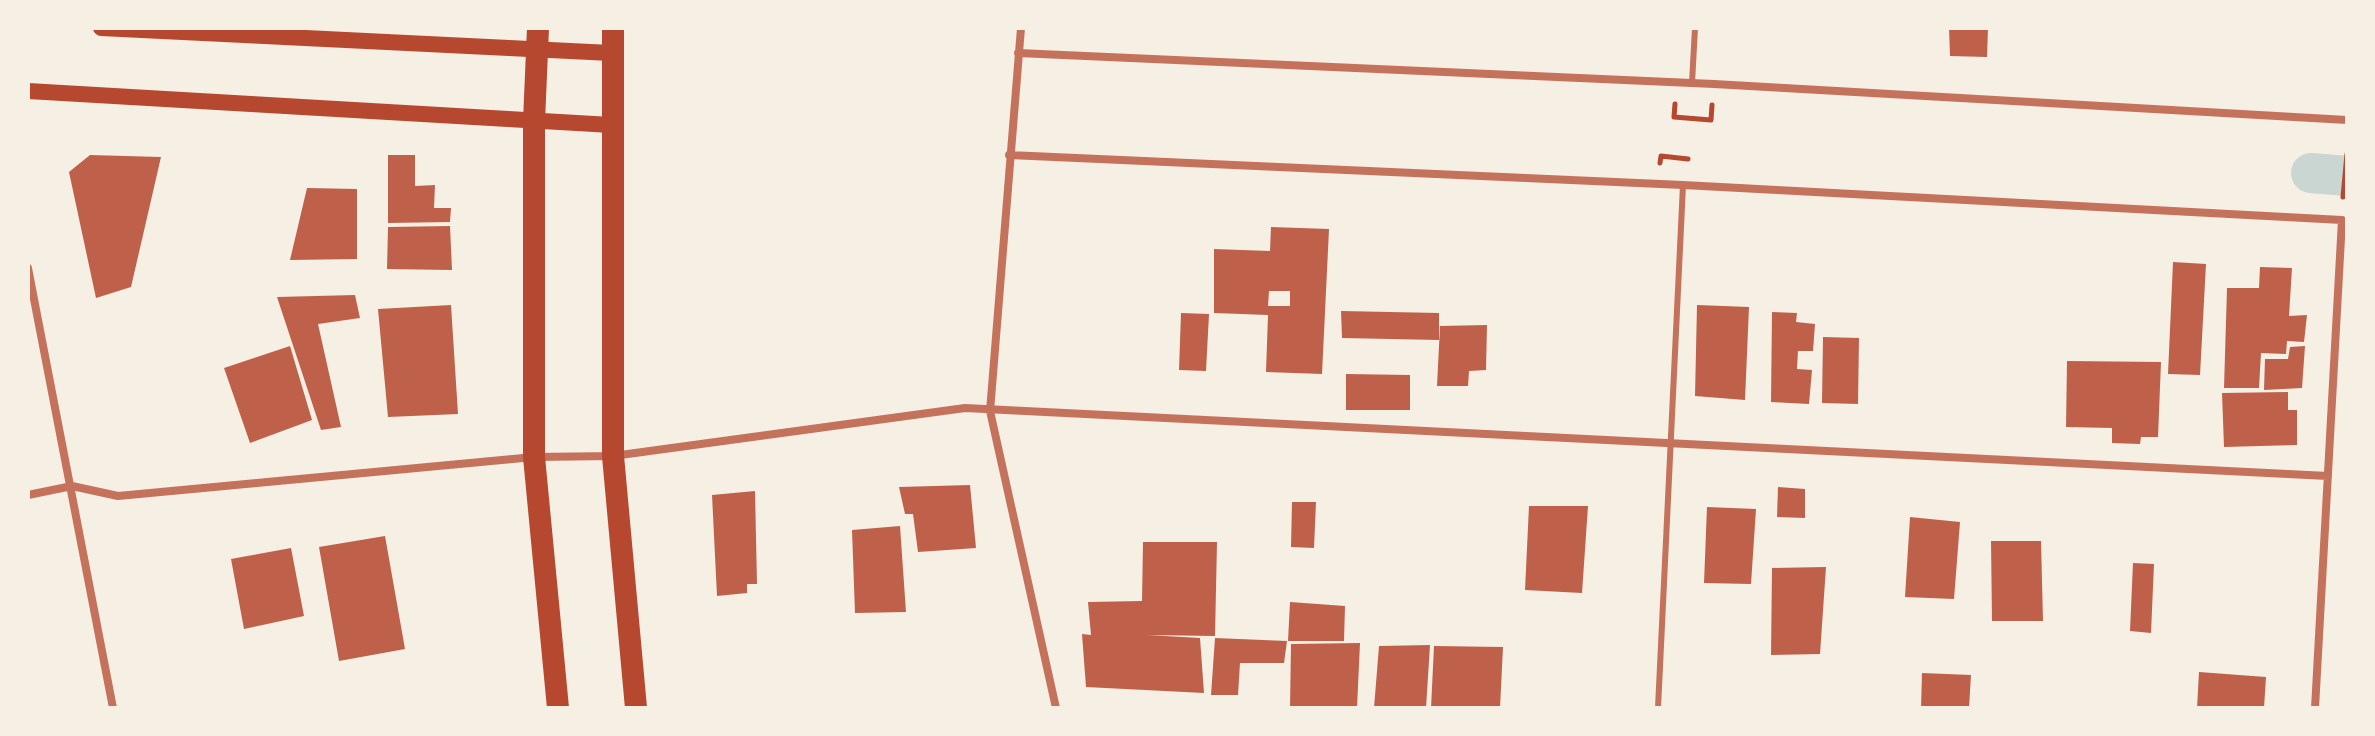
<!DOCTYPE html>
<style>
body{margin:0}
#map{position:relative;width:2375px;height:736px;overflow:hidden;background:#f6efe4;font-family:"Varela Round",sans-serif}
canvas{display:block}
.frame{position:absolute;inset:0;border:30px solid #f6efe4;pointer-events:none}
</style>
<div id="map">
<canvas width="2375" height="736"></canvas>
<div class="frame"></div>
</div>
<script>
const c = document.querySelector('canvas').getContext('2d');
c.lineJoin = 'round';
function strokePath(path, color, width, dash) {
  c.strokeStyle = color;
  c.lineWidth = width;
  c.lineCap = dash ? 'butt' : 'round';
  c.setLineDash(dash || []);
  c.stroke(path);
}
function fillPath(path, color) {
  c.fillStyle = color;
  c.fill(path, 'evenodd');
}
const canal = new Path2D(`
 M2311 173 2347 176`);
const building = new Path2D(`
 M1949 28H1988L1987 57 1950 56Z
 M90 155 161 157 131 287 96 298 69 172Z
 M388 155H415V186L435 185 434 208H451L450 222 388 223Z
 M307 188 357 189V259L290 260Z
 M450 226 452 270 387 269 388 227Z
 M1271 227 1329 229 1322 374 1266 372 1268 315 1214 313V249L1270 251ZM1269 291H1290V306H1268Z
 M2173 262 2206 264 2200 375 2168 374Z
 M2260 267 2292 268 2289 316 2307 315 2304 342 2287 341 2286 354 2261 353 2259 388H2224L2227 288H2259Z
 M355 295 360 318 318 324 341 427 321 430 277 297Z
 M451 305 458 414 388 417 378 309Z
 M1697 305 1749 307 1745 400 1695 396Z
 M1341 311 1439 313V340L1342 338Z
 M1772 312 1797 313 1796 322 1815 324 1813 351H1798L1797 369 1812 370 1809 404 1771 402Z
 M1181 313 1209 314 1206 371 1179 370Z
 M1487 325 1486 370 1469 371 1468 386H1437L1440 326Z
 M1823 337 1859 338 1858 404 1822 403Z
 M290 346 312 420 250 443 224 368Z
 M2305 346 2302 388 2264 390 2265 359H2288L2290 347Z
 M2067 361 2161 362 2158 437H2141L2140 444 2112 443V428L2066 427Z
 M1346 374 1410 375V410H1346Z
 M2288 392V410H2297V445L2224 447 2222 393Z
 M970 485 976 548 918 552 913 514H905L899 487Z
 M1778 487 1805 489V518L1777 517Z
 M755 491 757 584H747V593L717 596 712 495Z
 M1292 502H1316L1314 548 1291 547Z
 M1529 506H1588L1582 593 1525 590Z
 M1707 507 1756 509 1751 584 1704 583Z
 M1910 517 1960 522 1954 599 1905 597Z
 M900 526 906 612 855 613 852 530Z
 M385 536 405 649 339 661 319 547Z
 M1991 541H2041L2043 621H1992Z
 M1143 542H1217L1215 636 1147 635 1200 638 1204 693 1086 687 1082 634 1091 635 1088 602 1142 601Z
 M291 548 304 616 244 629 231 559Z
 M2133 563 2154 564 2151 633 2130 631Z
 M1826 567 1820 654 1771 655 1772 568Z
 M1290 602 1345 606 1344 641H1288Z
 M1215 638 1287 641 1284 663H1240L1238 695H1211Z
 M1360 643 1357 708H1290L1291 644Z
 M1430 645 1426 708H1374L1379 646Z
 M1434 646 1503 647 1500 708H1431Z
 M2199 672 2266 677 2264 708H2197Z
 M1922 673 1971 675 1969 708H1921Z`);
const path = new Path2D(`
 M1675 104 1674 117 1711 120 1712 105
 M1660 163 1661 156 1688 159
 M2343 197 2347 154`);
const service = new Path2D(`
 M1692 83 1695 28
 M1658 708 1683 185`);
const minor = new Path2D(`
 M1021 28 990 411 1056 708
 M1018 53 1714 84 2347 120
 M1009 155 1683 185 2342 220 2315 708
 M28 268 113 708
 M28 495 72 486 118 496 534 457 613 456 965 408 2328 476`);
const secondary = new Path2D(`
 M101 28 611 53
 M28 91 611 125`);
const trunk = new Path2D(`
 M538 28 534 121V457L558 708
 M613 28V456L636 708`);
strokePath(canal, '#c9d6d2', 40);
fillPath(building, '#bf614a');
strokePath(path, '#b5482f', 5);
strokePath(service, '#c5725c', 6);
strokePath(minor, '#c5725c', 8);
strokePath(secondary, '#b5482f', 16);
strokePath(trunk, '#b5482f', 22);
</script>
